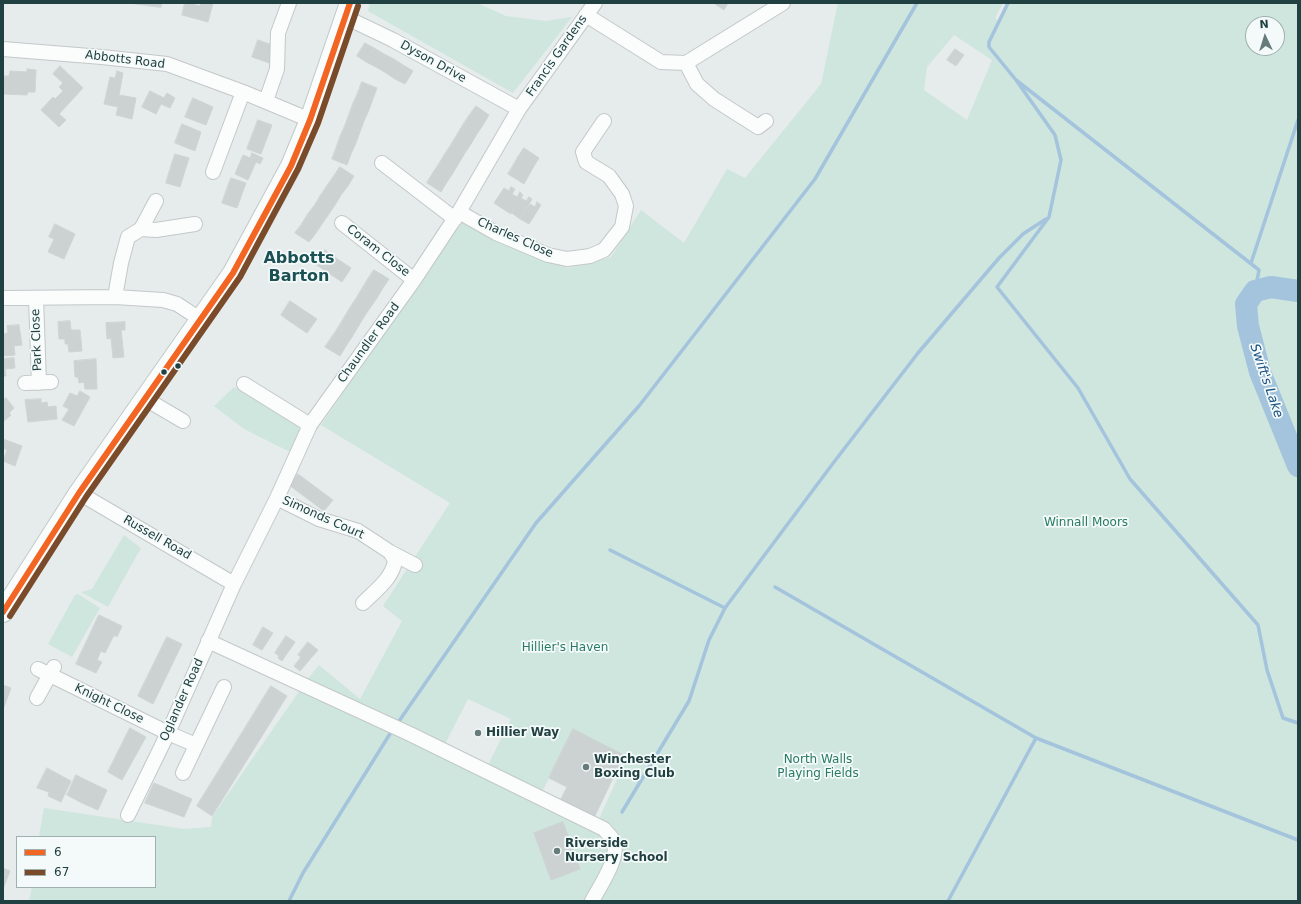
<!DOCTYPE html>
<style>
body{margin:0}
#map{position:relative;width:1301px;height:904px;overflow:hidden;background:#e6ebeb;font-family:"DejaVu Sans",sans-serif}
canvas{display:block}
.frame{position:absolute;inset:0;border:4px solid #214041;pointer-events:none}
.legend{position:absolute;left:16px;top:836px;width:140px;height:52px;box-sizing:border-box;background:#f4faf9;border:1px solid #a0b0af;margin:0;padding:5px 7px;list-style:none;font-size:12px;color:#214041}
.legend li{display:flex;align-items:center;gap:8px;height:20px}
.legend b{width:20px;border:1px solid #a0b0af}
.north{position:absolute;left:1245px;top:16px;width:40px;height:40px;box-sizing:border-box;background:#f4faf9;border:1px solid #a0b0af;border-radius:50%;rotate:356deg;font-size:11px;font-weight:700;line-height:16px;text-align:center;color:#214041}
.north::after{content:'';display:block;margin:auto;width:14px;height:18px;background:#667c7c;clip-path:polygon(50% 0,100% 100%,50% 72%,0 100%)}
</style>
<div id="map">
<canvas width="1301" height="904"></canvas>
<div class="frame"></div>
<ul class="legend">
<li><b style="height:5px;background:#f26522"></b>6</li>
<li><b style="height:5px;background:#7a4b2a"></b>67</li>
</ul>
<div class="north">N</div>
</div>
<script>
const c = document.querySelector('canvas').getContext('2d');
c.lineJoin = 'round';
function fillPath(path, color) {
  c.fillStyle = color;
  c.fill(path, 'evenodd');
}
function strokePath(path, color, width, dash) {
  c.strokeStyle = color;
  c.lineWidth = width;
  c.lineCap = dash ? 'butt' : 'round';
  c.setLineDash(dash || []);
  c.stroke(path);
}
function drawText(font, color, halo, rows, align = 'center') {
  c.font = font + ' "DejaVu Sans",sans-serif';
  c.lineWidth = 3.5;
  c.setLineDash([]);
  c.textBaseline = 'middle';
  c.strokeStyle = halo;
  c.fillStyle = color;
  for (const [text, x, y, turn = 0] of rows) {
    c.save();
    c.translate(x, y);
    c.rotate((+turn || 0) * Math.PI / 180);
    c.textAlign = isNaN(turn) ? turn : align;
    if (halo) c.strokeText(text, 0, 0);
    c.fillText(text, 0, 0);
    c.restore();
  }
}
const green = new Path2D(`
 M370 3H477L506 16 546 21 572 17 513 93 368 11Z
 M838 3H1003L995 18 999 21 1008 3H1298V901H29L32 887H155V837H39L44 808 184 829 211 827 212 817 307 680 319 665 360 699 402 621 383 606 450 503 321 425 462 219 568 268 611 257 641 210 684 243 727 169 745 178 821 84ZM1253 24H1277V48H1253ZM954 35 992 60 967 120 924 90 927 67ZM468 699 511 719 487 767 541 794 573 730 627 757 599 819 610 824 618 834 614 840 444 746Z
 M234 387 298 424 300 434 290 452 244 429 214 406Z
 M124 535 141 548 108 607 81 592 92 589Z
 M78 594 100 608 72 657 48 644 75 595Z`);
const stream = new Path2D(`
 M1008 3 989 42V47L1016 80 1259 270 1255 291
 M1016 80 1055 135 1061 160 1049 217 997 287 1078 388 1130 479 1258 625 1267 670 1283 718 1298 723
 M1251 263 1298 120
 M610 550 725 608
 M775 587 1036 738 948 901
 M397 724 536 523 639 406 815 179 917 3
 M1036 738 1298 840
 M622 812 689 701 709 640 725 608 834 462 918 353 999 258 1023 234 1046 219
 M289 901 303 873 393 729`);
const river = new Path2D(`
 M1298 291 1271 287 1255 291 1246 304 1248 326 1260 372 1298 466`);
const building = new Path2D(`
 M129 3H162L161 7Z
 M185 3H195V5L200 6 201 3H213L208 22 182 15Z
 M716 3H728L724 10 715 4Z
 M258 40 275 46 269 63 252 57Z
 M365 43 374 48 366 62 357 56Z
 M374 48 384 54 376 67 366 62Z
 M955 49 964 55 956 66 947 60Z
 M384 54 394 59 386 73 376 67Z
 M394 59 403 65 395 79 386 73Z
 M403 65 413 71 405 84 395 79Z
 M60 66 83 88 59 114 66 120 59 127 41 110 53 97 55 99 63 91 59 87 63 83 53 74Z
 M27 69 36 70 35 92H28L27 95 3 94 4 76H9L10 71 27 72Z
 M117 71 123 73 119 95 136 98 132 119 116 115 118 107 104 104 110 77 115 78Z
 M362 82 377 88 373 99 358 93Z
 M150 91 164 98 167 93 175 98 170 108 161 104 156 114 142 107Z
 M358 93 373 99 369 110 353 104Z
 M193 98 213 107 206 125 185 117Z
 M353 104 369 110 364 121 349 115Z
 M476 106 489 115 483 125 469 116Z
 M349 115 364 121 360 132 345 126Z
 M469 116 483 125 477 134 463 125Z
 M258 120 272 125 261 154 247 149Z
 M182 124 201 132 195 151 175 143Z
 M463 125 477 134 471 144 457 135Z
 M345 126 360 132 356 143 340 137Z
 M457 135 471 144 465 153 451 145Z
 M340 137 356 143 351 154 336 149Z
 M451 145 465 153 459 163 445 154Z
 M524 148 539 158 534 166 518 157Z
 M336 149 351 154 347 165 332 159Z
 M252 153 263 158 260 164 256 162 248 180 235 174 243 155 250 158Z
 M175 154 189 158 180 187 166 183Z
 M445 154 459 163 453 173 439 164Z
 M518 157 534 166 529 175 513 166Z
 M439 164 453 173 447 182 433 173Z
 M513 166 529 175 524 184 508 174Z
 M340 167 354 176 348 186 334 176Z
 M433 173 447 182 441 192 427 183Z
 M334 176 348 186 341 195 327 186Z
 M231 178 246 183 237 208 222 203Z
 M327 186 341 195 335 205 321 195Z
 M511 187 515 189 503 209 494 203 504 188 509 191Z
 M520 192 523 195 511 214 503 209 512 194 517 197Z
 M321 195 335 205 329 214 315 205Z
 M529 197 532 199 520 219 512 213 521 198 526 201Z
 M537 202 541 205 529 224 520 219 530 204 535 207Z
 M315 205 329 214 322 224 308 214Z
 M308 214 322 224 316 233 302 224Z
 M55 224 75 234 64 259 48 252 54 239 49 237Z
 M302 224 316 233 309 242 295 233Z
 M325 250 333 256 324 270 315 264Z
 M333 256 342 262 333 276 324 270Z
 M342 262 351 268 342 282 333 276Z
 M374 270 389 279 383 288 368 279Z
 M368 279 383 288 377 298 362 289Z
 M362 289 377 298 370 308 356 299Z
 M356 299 370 308 364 317 350 308Z
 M290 301 299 307 289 321 281 315Z
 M299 307 308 313 298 327 289 321Z
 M350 308 364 317 358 327 344 318Z
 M308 313 317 319 307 333 298 327Z
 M344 318 358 327 352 337 338 328Z
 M70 321 71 330H80L82 351 69 352 68 344H65V339H59L58 322Z
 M125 322V330H121L124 357 113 358 111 338 107 339 106 323Z
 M19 325 22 345 14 346 15 355 3 356V334L8 333 7 326Z
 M338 328 352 337 346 346 332 337Z
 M332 337 346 346 340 356 325 347Z
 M14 358 15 368 5 369 6 376H3V359Z
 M96 359 97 389H85L84 382 79 383 78 377H75L74 361Z
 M80 391 90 397 74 426 62 420 69 409 63 406 70 393 77 396Z
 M6 398 14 408 9 413 11 415 3 422V400Z
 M41 399V403L47 402 48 407 56 406 57 419 28 422 25 400Z
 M3 439 22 446 15 466 3 461 7 450 3 448Z
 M298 474 333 500 324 511 289 485Z
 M99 615 122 626 117 637 114 635 105 653 101 651 97 660 102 662 96 673 76 664Z
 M263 627 273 633 262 650 253 645Z
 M286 636 295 642 282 661 278 658 279 656 275 653Z
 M167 637 182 644 153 704 138 696Z
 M308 642 318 650 300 671 294 666 301 657 298 655Z
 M3 685 11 688 4 707 3 706Z
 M271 686 287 696 212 816 197 806Z
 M130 728 146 737 122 780 108 772Z
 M573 729 624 755 593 820 559 803 567 787 549 778Z
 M47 768 71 781 61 802 48 796 49 792 37 788Z
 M76 775 92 783 82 803 67 795Z
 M92 783 107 790 98 810 82 803Z
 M154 783 192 799 184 817 145 803Z
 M563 822 580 869 551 880 534 833Z
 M3 868 10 871 3 889Z`);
const street = new Path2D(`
 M586 15 661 62 686 63 783 3
 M345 17 393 40 519 109
 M3 49 102 57 167 64 243 92 310 120
 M686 63 697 84 714 99 758 127 766 121
 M266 101 277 69 278 33 289 3
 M382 163 455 219
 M213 172 243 92
 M459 212 496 233 548 255 567 259 590 256 604 250 622 227 626 206 622 194 609 176 586 162 583 152 604 121
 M342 223 414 280
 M141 229 156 230 195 224
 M115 297 121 263 128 237 141 229 156 201
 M3 298 115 297 163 300 177 304 200 319
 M36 298 39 383
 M25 383 51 382
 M244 384 310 425
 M144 398 183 421
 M79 493 234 584
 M277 498 319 519 358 531 390 552 415 565
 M363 603C376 590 393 578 395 560L390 552
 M208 641 410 734 604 829C607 833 612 837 614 842 619 859 600 886 592 901
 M38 669 168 733 196 745
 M37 698 54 667
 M183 773 224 687
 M128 815 168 733 234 584 277 498 310 425 414 280 459 212 519 109 595 3`);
const secondary = new Path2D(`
 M3 612 79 493 233 273 291 166 310 120 350 3`);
const bus1 = new Path2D(`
 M3 612 79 493 233 273 291 166 310 120 350 3`);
const bus2 = new Path2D(`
 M10 616 86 497 240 277 298 169 318 123 358 6`);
const markers = [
 [178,366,3.5,"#214041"],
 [164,372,3.5,"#214041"],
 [478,733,4,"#667c7c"],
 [586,767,4,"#667c7c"],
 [557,851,4,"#667c7c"]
];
const streetNames = [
 ["Francis Gardens",557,56,-55],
 ["Abbotts Road",125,60,7],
 ["Dyson Drive",433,62,29],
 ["Charles Close",515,238,24],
 ["Coram Close",378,251,38],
 ["Park Close",37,340,-92],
 ["Chaundler Road",369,343,-54],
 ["Simonds Court",323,518,24],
 ["Russell Road",157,538,30],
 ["Oglander Road",182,700,-66],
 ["Knight Close",109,704,26]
];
const parkNames = [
 ["Winnall Moors",1086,523],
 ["Hillier's Haven",565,648],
 ["North Walls",818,760],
 ["Playing Fields",818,774]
];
const poiNames = [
 ["Hillier Way",486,733],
 ["Winchester",594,760],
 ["Boxing Club",594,774],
 ["Riverside",565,844],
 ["Nursery School",565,858]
];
const waterNames = [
 ["Swift's Lake",1266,381,71]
];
const districtNames = [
 ["Abbotts",299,259],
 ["Barton",299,277]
];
fillPath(green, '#cee6dd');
strokePath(stream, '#a4c3dd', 3.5);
strokePath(river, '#a4c3dd', 22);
fillPath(building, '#ccd2d2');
strokePath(building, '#ced4d4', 1);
strokePath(street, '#c3c8c8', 16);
strokePath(secondary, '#c1c9c9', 22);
strokePath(street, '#fbfcfc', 14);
strokePath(secondary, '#fbfcfc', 20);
strokePath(bus1, '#f26522', 6);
strokePath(bus2, '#7a4b2a', 6);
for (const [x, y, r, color] of markers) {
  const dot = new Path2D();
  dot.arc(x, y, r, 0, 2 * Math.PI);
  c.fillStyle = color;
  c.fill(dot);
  strokePath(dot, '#f4faf9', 1.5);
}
drawText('12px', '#214041', '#f4faf9', streetNames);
drawText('12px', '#287b62', '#f4faf9', parkNames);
drawText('bold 12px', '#214041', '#f4faf9', poiNames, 'left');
drawText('italic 13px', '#164e82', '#f4faf9', waterNames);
drawText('bold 16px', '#1b5155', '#f4faf9', districtNames);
</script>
